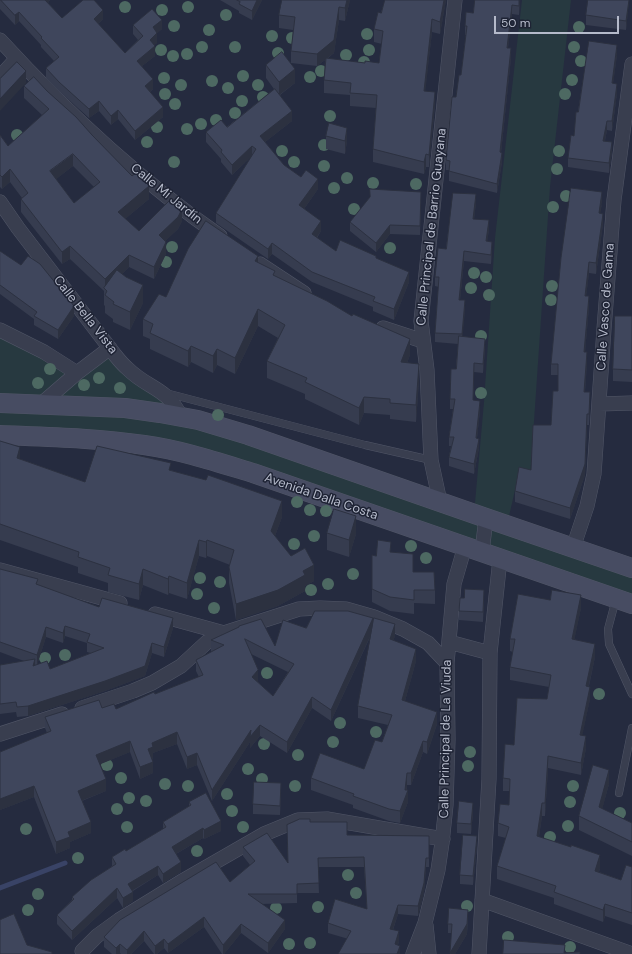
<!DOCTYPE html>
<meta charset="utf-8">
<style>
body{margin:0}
#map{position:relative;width:632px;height:954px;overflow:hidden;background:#252b3f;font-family:"DM Sans",sans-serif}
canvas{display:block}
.scale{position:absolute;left:494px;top:16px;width:125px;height:18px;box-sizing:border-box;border:2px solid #b5baca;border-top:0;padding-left:5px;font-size:12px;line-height:14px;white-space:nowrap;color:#b5baca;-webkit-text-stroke:3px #1e2334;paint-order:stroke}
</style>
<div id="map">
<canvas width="632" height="954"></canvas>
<div class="scale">50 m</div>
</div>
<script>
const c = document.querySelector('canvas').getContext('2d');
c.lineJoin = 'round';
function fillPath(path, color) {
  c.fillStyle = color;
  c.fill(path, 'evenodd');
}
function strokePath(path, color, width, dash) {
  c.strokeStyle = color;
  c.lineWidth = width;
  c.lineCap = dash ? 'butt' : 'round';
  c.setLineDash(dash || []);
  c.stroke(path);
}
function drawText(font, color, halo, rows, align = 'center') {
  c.font = font + ' "DM Sans",sans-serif';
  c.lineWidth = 3;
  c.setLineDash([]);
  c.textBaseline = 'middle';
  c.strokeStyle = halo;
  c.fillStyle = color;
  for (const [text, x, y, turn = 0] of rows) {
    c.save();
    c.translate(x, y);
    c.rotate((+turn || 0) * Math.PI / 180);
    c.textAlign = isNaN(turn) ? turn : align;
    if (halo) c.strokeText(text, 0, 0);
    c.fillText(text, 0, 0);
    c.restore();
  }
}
const green = new Path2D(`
 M522 0H571L550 187 530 480 518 477 507 525 632 568V604L207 459 0 435V330L77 373 110 348 177 407 474 514 484 402 495 238Z`);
const stream = new Path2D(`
 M0 888 65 863`);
const lane = new Path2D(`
 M166 393 365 445 431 460
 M616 599 608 629 609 644 632 694
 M619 793 632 728`);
const street = new Path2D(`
 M0 40C66 112 139 180 220 236
 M0 77 17 58
 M0 202 18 228 115 355C119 360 123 365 128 369 148 389 167 387 181 417
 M260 264 304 293
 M383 328 423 341
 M0 330 44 352 77 373
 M599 404 632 403
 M40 405 77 373 110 348
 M440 502 431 460 427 370 421 321 455 0
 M573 548 587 506 594 474 604 329 614 200 632 64
 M482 552 486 518
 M0 570 120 603
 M155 614 224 633
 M449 642 490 653
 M82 708 133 691 152 683 181 666 207 642 224 633 299 609 320 608 346 609 374 617 403 629 428 643 447 663
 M0 734 62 714
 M482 900 632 954
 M426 925 429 954
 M82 951 97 936 119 920 184 880 264 834 298 820 327 819 443 839
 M413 954 425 923 438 870 442 843 446 805 448 739 447 663 454 584 465 546
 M479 954 489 779 490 653 500 559`);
const secondary = new Path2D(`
 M0 403 125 408 160 413 198 420 248 435 486 518 632 568
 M0 435C48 437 96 438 144 445 181 450 217 462 253 473L632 604`);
const trees = [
 [125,7],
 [188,7],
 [162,10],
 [226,15],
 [174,26],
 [579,27],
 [209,30],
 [367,34],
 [272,36],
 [292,38],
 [202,47],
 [235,47],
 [574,47],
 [161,50],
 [369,50],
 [278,53],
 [187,54],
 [346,55],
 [173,56],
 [581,61],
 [364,62],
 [321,71],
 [243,76],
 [310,77],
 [164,78],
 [572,80],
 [212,81],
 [181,85],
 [258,85],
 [228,88],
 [165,94],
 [565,94],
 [263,97],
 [242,101],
 [175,104],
 [235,113],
 [330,116],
 [216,120],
 [201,124],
 [157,127],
 [187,129],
 [17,135],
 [147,142],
 [324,145],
 [282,151],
 [559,151],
 [174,162],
 [294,162],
 [324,166],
 [557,169],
 [347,178],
 [373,183],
 [416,184],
 [334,188],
 [566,196],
 [553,207],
 [354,209],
 [172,247],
 [390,248],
 [166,262],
 [474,273],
 [486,277],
 [552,286],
 [471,288],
 [489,295],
 [551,300],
 [481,336],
 [50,369],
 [99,378],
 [38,383],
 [84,385],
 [120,388],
 [481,393],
 [218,415],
 [297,502],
 [310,510],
 [326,511],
 [314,536],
 [294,544],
 [411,546],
 [426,558],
 [353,574],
 [200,578],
 [220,582],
 [328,584],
 [311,590],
 [197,594],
 [214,608],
 [65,655],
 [45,658],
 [267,673],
 [599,694],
 [340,723],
 [376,732],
 [333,742],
 [264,744],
 [470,752],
 [298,755],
 [107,765],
 [468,766],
 [248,769],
 [121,778],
 [262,779],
 [165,784],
 [188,786],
 [295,786],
 [573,786],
 [227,794],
 [129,798],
 [146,801],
 [570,802],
 [117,809],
 [232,811],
 [620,813],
 [568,826],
 [127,827],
 [243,827],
 [26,829],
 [550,837],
 [197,851],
 [78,858],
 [348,875],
 [356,893],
 [38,894],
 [467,906],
 [318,907],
 [276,908],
 [28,910],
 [508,937],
 [310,943],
 [289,944],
 [570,947]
];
const wall = new Path2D(`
 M0 0H50L48 3 62 18 103 19 98 24 125 53 138 40 133 34V25L162 29 157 33V43L154 45 155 56 142 66 153 89 150 92 163 117 135 140 118 119 111 125 99 111 89 118 59 91 46 78V68L54 61 41 47V45L19 21 15 25 0 9Z
 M220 0H262L252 20 239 13V11Z
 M350 0 345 21 339 20 334 53 327 59 365 63H379L382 44 374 42V29L381 13 385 0H446L440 34 432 32 425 91 435 105 429 167H426L424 174 373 162V149L376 108 350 106V95L324 93V80L325 60 317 66 291 63V51L293 30 279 28V15Z
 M475 0H520L519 15 512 14 508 48 511 58 501 153 502 162 497 193 449 181V170H446V160L456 97 461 75 466 35H465V26L473 13Z
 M629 0 626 30 586 25V15Z
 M617 55 613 83 617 93 612 131 607 130 605 141 612 152 609 173 568 167V158L574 136 578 112Z
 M266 65 295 83 280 95 292 121 265 142 284 165 318 189 304 209 321 231 317 238 336 251 376 258 409 282 394 320 373 311V307L312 282 272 254 268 259 216 223V213L252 156 232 175 221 162V159L206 142V132L227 127 274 89 266 78Z
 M24 86 47 91 92 135 149 199 125 219 139 231 182 221 178 229 165 241 166 254 154 279 129 267 122 274 143 303 130 330 113 322V319L105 313V306L104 305V291L70 259 62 264 21 212V199L22 198 10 182 2 189 0 187V135L8 146 42 115 24 98ZM73 166 94 187 74 203 56 179Z
 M326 136 347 141 345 154 326 149Z
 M421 201 420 235 390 234 376 252 350 231V222Z
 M476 203 474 219 489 230 487 241 492 252 491 264 464 261 460 300 465 310 462 337 485 349 483 373 474 372 473 400 480 410 477 438 479 448 474 474 449 466V457L451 446H449V437L453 409H450V399L456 369 458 344 435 342V333L439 287 435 286V277L446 249Z
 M602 203 600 213 603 224 596 274 589 273 586 296 589 307 585 352 587 363 585 392 590 403 589 425H587L585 475 570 519 515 502V491L531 470 551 425 558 391V375H551V364Z
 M0 251 74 316 58 339 34 325V319L0 294Z
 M258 263 275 276 410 355 407 363 419 381 416 422 390 419V415L364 413 359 425 305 399V394L267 378V361L278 338 258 326 235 374 217 365 213 373 191 362 188 367 150 349V339L143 336V319L166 297Z
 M632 316V382L613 381V369Z
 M0 441 20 459 85 482 171 470 282 517 275 536 291 556 314 581 305 586V591L278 606 236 620 229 583V567L230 565 207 556 206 558 199 556 187 599 169 593 168 595 143 585 139 600 108 592V583L78 573V567L0 540Z
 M327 533 356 534 349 557 327 550Z
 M391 553 435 590V604L414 603V614L390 611 372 602V555L376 556Z
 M0 569 38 585 99 607 173 628 164 657 152 653 145 676 105 691 28 716 17 717 16 712 0 714V665L24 661 0 652ZM65 636 87 643V652L91 653 50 669 37 665 46 637 63 643Z
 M484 599 483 622 459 620V611Z
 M581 608 574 640 595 657 589 686 590 699 582 735 586 748 581 775 548 768 545 816H542L539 837 600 868 599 872 621 880 632 867V925L605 916 603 922 554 904V898L497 879V866L506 838 498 836V823L509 805 510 791H503V778L514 745 547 699 549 687 510 680V667L513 652 510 651V639Z
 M373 624 395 636 393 641 416 661 405 701 437 724 427 754 423 752 411 785H407V790L408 802 400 823 389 821 353 808V805L311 790V778L364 769 382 742 388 725 358 718V706L372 633 331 721 312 708 287 753 260 736 250 748V742L212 801 197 765 187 769 177 744 153 753V758L152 759 153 773 140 779 130 752 100 764 106 791 82 801 91 833 70 842V848L56 854 34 797 0 810V752L47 733 45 728V717L102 708 116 709 199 677 196 671V660L211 652V640L239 627 275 646 306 628ZM251 654 288 672 273 696 258 682Z
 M609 784 602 809 632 823V856L579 830V816Z
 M281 793 280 815 253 814V804Z
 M189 802 221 831 204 839 203 838 176 854 181 872 163 883 158 875 133 891V901L123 908 117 898 72 940 57 924V915L72 900V897L112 866V857L126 851 163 829V822L189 806Z
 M473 812 471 834 457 833V823Z
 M310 822 347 835 429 836V867H426L424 893 418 916 398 914 393 930 399 941 398 945 400 954 328 933V923L367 909 364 867H318L319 893H297V903L261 904 285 929 268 953 241 933 224 954H222L204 927 168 953 164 948 157 954H154L144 941 131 954H121L120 953 119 954H112L104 947V937L230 882 250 865 243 856V847L288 862Z
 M477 846 473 885 460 884V875Z
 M468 919 467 934 455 954H450L452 933H448V924Z`);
const shadedWall = new Path2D(`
 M44 0H50L44 8Z
 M257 0H262L252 20V11Z
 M347 0H350L345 21V8Z
 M444 0H446L440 34V22Z
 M519 0H520L519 15Z
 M629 0V2L626 30V21Z
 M512 5V14L507 57V48Z
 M339 7V20L334 53 317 66V54Z
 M103 10V19L94 28V19Z
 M19 12V21L15 25V15Z
 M432 19V32L424 104V91Z
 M162 20V29L153 37V27Z
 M157 33V43L150 49V40Z
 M617 45V55L612 92V83Z
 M155 46V56L137 70V61Z
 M511 48V58L500 162V152Z
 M295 69V83L279 95V82Z
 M26 71V83L0 111V99Z
 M153 79V89L145 96V86Z
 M617 84V93L612 131V121Z
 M435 92V105L429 167V155Z
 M99 101V111L89 118V109Z
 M163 107V117L135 140V131Z
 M118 110V119L111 125V116Z
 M292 111V121L260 146V136Z
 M607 121V130L603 150V141Z
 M347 128V141L345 154V141Z
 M612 142V152L609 173V163Z
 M252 146V156L232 175V165Z
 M502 153V162L497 193V184Z
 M73 154V166L50 184V171Z
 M426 154V167L424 174V162Z
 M10 169V182L2 189V177Z
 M318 179V189L299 216V205Z
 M149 186V199L118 225V212Z
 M602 192V203L599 224V213Z
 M476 194V203L473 228V219Z
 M182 209V221L178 229 159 247V235Z
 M603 214V224L596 274V263Z
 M489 220V230L486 251V241Z
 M321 221V231L312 244V234Z
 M390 225V234L376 252V243Z
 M166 242V254L154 279V267Z
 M492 242V252L491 264V255Z
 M272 243V254L268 259V249Z
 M70 246V259L62 264V252Z
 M464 251V261L459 309V300Z
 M129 255V267L107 290 105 289V279Z
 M258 256V273L255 261Z
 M589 262V273L585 307V296Z
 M409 272V282L394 320V309Z
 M143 285V303L130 330V312Z
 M589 296V307L584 363V352Z
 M465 300V310L462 344V334Z
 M74 306V316L58 339V330Z
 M258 309V326L235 374V358Z
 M410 339V355L401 379V362Z
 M485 339V349L483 373V364Z
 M191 346V362L188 367V351Z
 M217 349V365L213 373V356Z
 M587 352V363L584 403V392Z
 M419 364V381L416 422V405Z
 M590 392V403L589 425V414Z
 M364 397V413L359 425V408Z
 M480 401V410L476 447V438Z
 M587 414 585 475 570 519V508Z
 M479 439V448L474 474V464Z
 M20 447V463L17 458Z
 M282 501V517L271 547V531Z
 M356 516V534L349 557V540Z
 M199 540V556L187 599V583Z
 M207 540V556L206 558V542Z
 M314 565V581L305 586V591L278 606 236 620V604Z
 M143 569V585L139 600V584Z
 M169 576V593L168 595V579Z
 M484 590V599L483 622V612Z
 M581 595V608L572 652V639Z
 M173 618V628L164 657V647Z
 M373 618V630L331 721V710Z
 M395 624V636L390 651V639Z
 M65 626V636L63 643V633Z
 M46 627V637L37 665V655Z
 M152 643V653L145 676 105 691 28 716V706Z
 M595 644V657L586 698V686Z
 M416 649V661L402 712V700Z
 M35 659V669L33 666Z
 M258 670V682L252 688V677Z
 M590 687V699L580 747V735Z
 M312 697V708L287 753V742Z
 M437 712V724L427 754V742Z
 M260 725V736L250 748V742L212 801V790L251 730Z
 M177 732V744L153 753V758L148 760V749L152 743Z
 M586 736V748L581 775V763Z
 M130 741V752L96 766V755Z
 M423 741V752L411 785V773Z
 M197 753V765L187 769V757Z
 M548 756V768L545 816V803Z
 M153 762V773L140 779V767Z
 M609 770V784L599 821V807Z
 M407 773V785L406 796 408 790V802L400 823V811L405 790Z
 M106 779V791L78 802V791Z
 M281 783V793L280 815V806Z
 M34 786V797L0 810V799Z
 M473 803V812L471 834V824Z
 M542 803V816L537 849V836Z
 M221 821V831L204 839V830Z
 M91 822V833L70 842V848L56 854V842L68 832Z
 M203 828V838L172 856V847Z
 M477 836V846L473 885V876Z
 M600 855V868L595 883V871Z
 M426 858V867L424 893 418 916V906Z
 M181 862V872L163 883V874Z
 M158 866V875L128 893V884Z
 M117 888V898L72 940V931Z
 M133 892V901L123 908V898Z
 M605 904V916L603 922V910Z
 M398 905V914L390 938V929Z
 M468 910 467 934 455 954H450Z
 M204 917V927L168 953V944Z
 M285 920V929L268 953V943Z
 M241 924V933L224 954H223V945Z
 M144 931V941L131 954H127V950Z
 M399 931V941L395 953V944Z
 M164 939V948L157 954H155V946Z
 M120 944V953L119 954H116V948Z
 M400 946V954H397Z`);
const building = new Path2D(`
 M1 0H45L62 18 83 0H94L103 10 94 19 125 53 143 36 133 25 152 9 162 20 153 27 157 33 150 40 155 46 137 61 153 79 145 86 163 107 135 131 118 110 111 116 99 101 89 109 59 82 46 68 59 57 41 38 42 37 19 12 15 15Z
 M237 0H257L252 11 239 4 240 2Z
 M282 0H347L345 8 339 7 334 40 317 54 291 51 295 17 279 15Z
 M385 0H444L440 22 432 19 424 91 435 92 429 155 426 154 424 162 373 149 377 95 350 93 351 83 324 80 326 58 365 63V61L379 63 383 31 374 29 378 12 381 13Z
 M475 0H519V6L512 5 507 48H511L500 152 502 153 497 184 449 171 450 161 446 160 452 97H456L459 75H461L467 26H465L466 12 473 13Z
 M588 0H629L626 21 586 15Z
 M589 41 617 45 612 83 617 84 612 121H607L603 141 612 142 609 163 568 158 571 135 574 136 576 112H578Z
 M282 52 295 69 279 82 266 65Z
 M17 62 26 71 0 99V79Z
 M34 77 47 91 76 117 92 135 132 176 137 172 149 186 118 212 139 231 171 199 182 209 178 217 159 235 166 242 154 267 129 255 105 279 70 246 62 252 21 199 28 193 10 169 2 177 0 175V135L8 146 49 109 24 86ZM73 154 100 182 74 203 50 171Z
 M275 89 292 111 260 136 284 165 301 177 306 170 318 179 299 205 321 221 312 234 336 251 340 240 376 256V258L409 272 394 309 373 301 375 297 312 272 272 243 268 249 216 213 256 149 252 146 232 165 221 152 222 150 206 132 221 120 227 127Z
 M329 123 347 128 345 141 326 136Z
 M571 188 602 192 599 213 603 214 596 263 589 262 585 296H589L584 352H587L584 392H590L589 414H587L585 464 570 508 515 491 519 467 531 470 533 425H551L553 391H558V364H551L561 258Z
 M370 189 421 192 420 226 390 225 376 243 350 222 370 197Z
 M453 193 476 194 473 219 489 220 486 241 492 242 491 255 464 251 459 300H465L462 334 435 333 439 277H435L438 248 446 249Z
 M206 221 258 256 255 261 275 271 273 275 327 301 352 316 353 314 410 339 401 362 419 364 416 405 390 403V399L364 397 359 408 305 382 307 378 267 361 285 325 258 309 235 358 217 349 213 356 191 346 188 351 150 333 153 324 143 319 159 294 166 297 188 249Z
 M0 251 21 265 28 256 40 264 74 306 58 330 34 316 37 312 0 285Z
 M117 270 126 277 143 285 130 312 113 304 114 302 105 295 107 291 104 288Z
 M615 316H632V370L613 369Z
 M459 336 485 339 483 364 474 363 473 400 480 401 476 438 479 439 474 464 449 457 454 437H449L455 399H450L451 369H456Z
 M0 441 20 447 17 458 85 482 97 446 171 463 169 470 206 480 208 475 282 501 271 531 291 556 305 548 314 565 303 571 305 575 278 590 236 604 229 567 234 550 207 540 206 542 199 540 187 583 169 576 168 579 143 569 139 584 108 575 110 568 78 557 79 552 0 524Z
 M334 509 356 516 349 540 327 533Z
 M378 540 391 542 390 552 413 554V572H434L435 590H414V600L390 597 372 589V555L376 556Z
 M0 569 38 579 36 584 99 607 102 598 173 618 164 647 152 643 145 666 105 681 28 706 17 707 16 702 0 704V665L35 659 33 666 47 661 50 669 104 648 87 642 90 634 65 626 63 633 46 627 37 655 0 642Z
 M465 589 484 590 483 612 459 611 460 598H464Z
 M552 590 581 595 572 639 595 644 586 686 590 687 580 735 586 736 581 763 548 756 545 803H542L537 836 571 847V845L600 855 595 871 621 880 626 865 632 867V913L605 904 603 910 554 892 556 886 497 866 509 827 498 823 500 804 509 805 510 779 503 778 505 744 514 745 517 698 547 699 551 675 510 667 515 639H510L518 594 550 600Z
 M315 611H348L373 618 331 710 312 697 287 742 260 725 250 737 251 730 212 790 197 753 187 757 177 732 152 743 153 747 148 749 153 762 140 767 130 741 96 755 106 779 78 791 91 822 68 832 70 837 56 842 34 786 0 799V752L51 731 45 717 99 700 102 708 114 704 116 709 154 692 155 694 203 675 196 660 224 645 211 640 239 627V626L261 619 275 646 283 620 306 628ZM245 639 294 664 273 696 252 677 258 670Z
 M374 618 395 624 390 639 416 649 402 700 437 712 427 742 423 741 411 773H407L405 790H408L400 811 389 809 353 796 354 794 311 778 320 753 364 769 375 740 382 742 392 715 358 706Z
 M593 765 609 770 599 807 632 823V842L579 816Z
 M254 782 281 783 280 806 253 804Z
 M206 793 221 821 204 830 203 828 172 847 181 862 163 874 158 866 128 884 133 892 123 898 117 888 72 931 57 915 74 899 72 897 91 880 116 864 112 857 125 849 126 851 166 827 163 822 191 805 189 802Z
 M459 801 473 803 471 824 457 823Z
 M300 819H310V822H347V835L429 836V858H426L424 883 418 906 398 905 390 929 399 931 395 944 400 946 397 954H338L351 931 328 923 335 899 367 909 364 857 318 858 319 883 297 884V894H248L285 920 268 943 241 924 223 945 204 917 168 944 164 939 155 946 144 931 127 950 120 944 116 948 104 937 120 920 216 862 230 882 255 861 243 847 267 833 288 863 287 825Z
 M463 835 477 836 473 876 460 875Z
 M449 908 468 910 467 924 450 953 452 924H448Z
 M14 914 27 945 52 952V954H0V920Z
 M504 940 565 945 564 953 580 952V954H503Z`);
const streetNames = [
 ["Calle Mi Jardín",166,194,39],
 ["Calle Principal de Barrio Guayana",432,227,-84],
 ["Calle Vasco de Gama",606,307,-86],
 ["Calle Bella Vista",85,315,52],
 ["Avenida Dalla Costa",321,497,19],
 ["Calle Principal de La Viuda",446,739,-89]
];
fillPath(green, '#273940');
strokePath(stream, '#394366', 5);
strokePath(lane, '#515667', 8);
strokePath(street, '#515667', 15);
strokePath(secondary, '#515667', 20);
strokePath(lane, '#393e4f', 7);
strokePath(street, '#393e4f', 14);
strokePath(secondary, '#474c62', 19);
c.fillStyle = '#4d6962';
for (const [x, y] of trees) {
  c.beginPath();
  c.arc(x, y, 6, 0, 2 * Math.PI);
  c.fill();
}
fillPath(wall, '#363c4f');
fillPath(shadedWall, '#2c3140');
fillPath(building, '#3f465c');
strokePath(building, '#2c3140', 1);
drawText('13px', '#b5baca', '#1e2334', streetNames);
</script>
